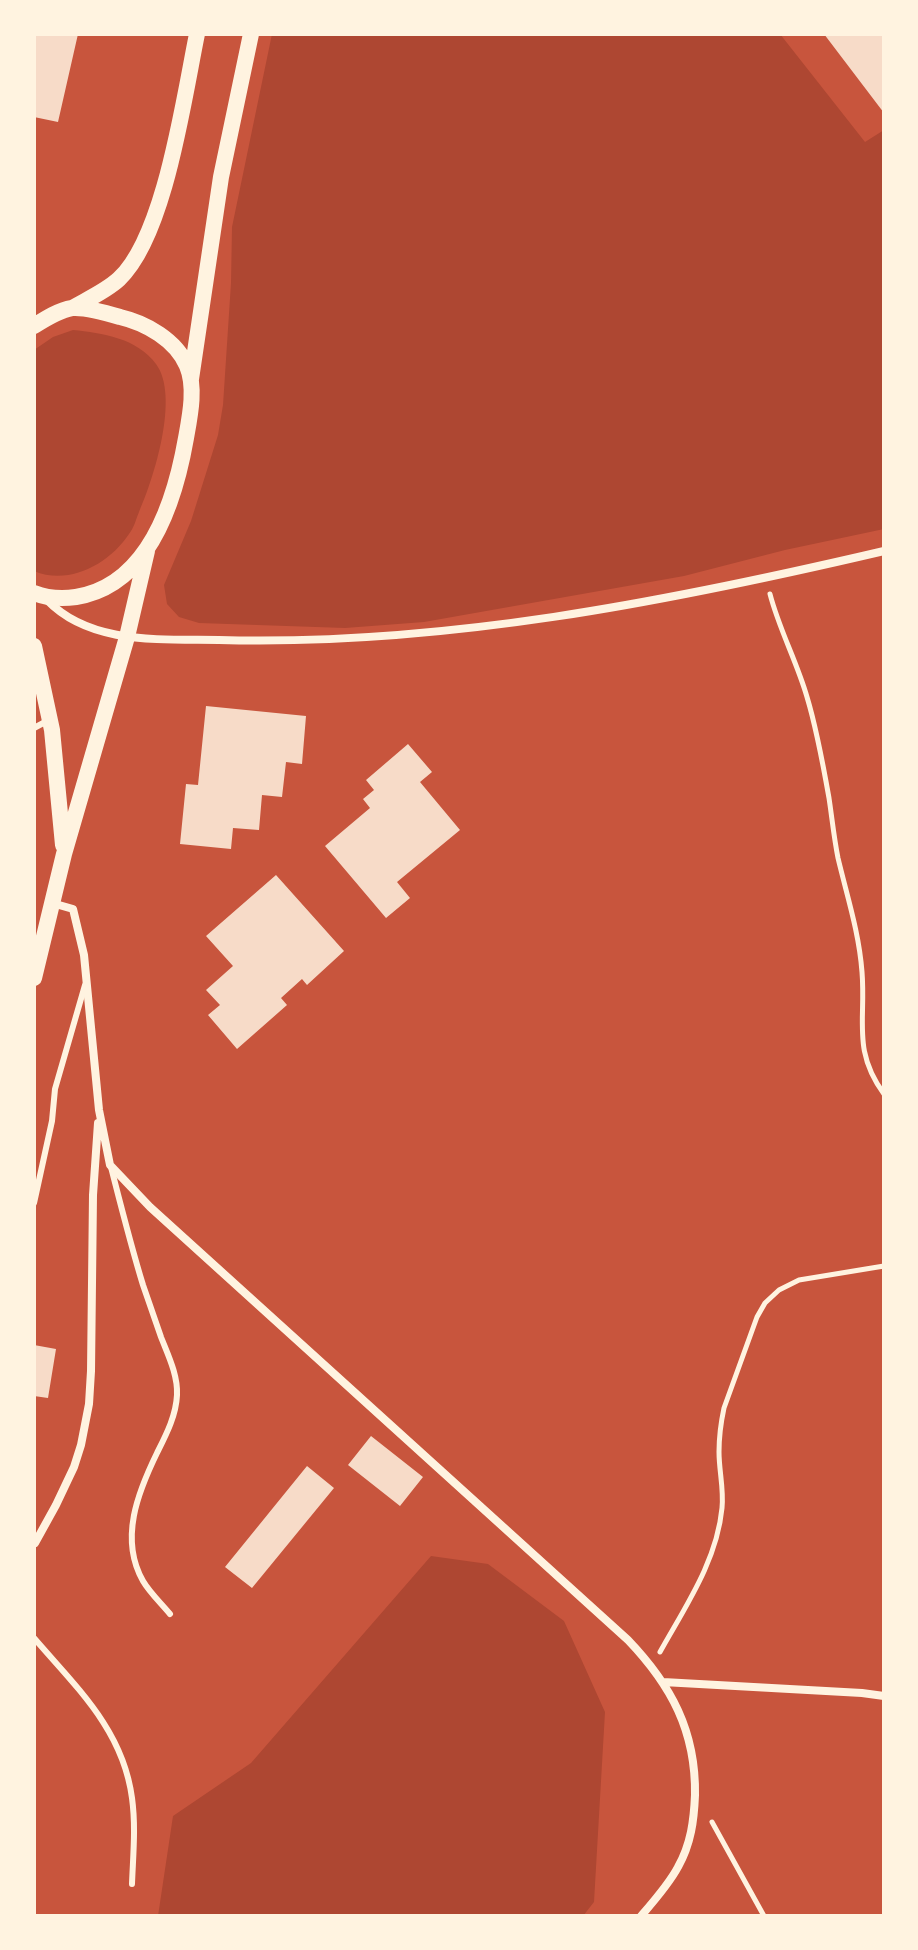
<!DOCTYPE html>
<style>
body{margin:0}
#map{position:relative;width:918px;height:1950px;overflow:hidden;background:#c8553d;font-family:Manrope,sans-serif}
canvas{display:block}
.frame{position:absolute;inset:0;border:36px solid #fff3e0;pointer-events:none}
</style>
<div id="map">
<canvas width="918" height="1950"></canvas>
<div class="frame"></div>
</div>
<script>
const c = document.querySelector('canvas').getContext('2d');
c.lineJoin = 'round';
function fillPath(path, color) {
  c.fillStyle = color;
  c.fill(path, 'evenodd');
}
function strokePath(path, color, width, dash) {
  c.strokeStyle = color;
  c.lineWidth = width;
  c.lineCap = dash ? 'butt' : 'round';
  c.setLineDash(dash || []);
  c.stroke(path);
}
const green = new Path2D(`
 M272 34H780L865 142 884 130V529L785 550 684 576 424 622 345 628 199 623 179 617 167 604 164 585 191 521 218 435 223 405 231 283 232 227Z
 M73 330C102 333 137 338 156 364 180 396 154 478 139 512 136 519 134 528 129 534 109 564 69 586 34 571V350L53 337Z
 M431 1556 488 1564 564 1621 605 1712 594 1902 583 1916H158L173 1816 251 1763Z`);
const building = new Path2D(`
 M34 34H78L58 122 34 117Z
 M824 34H884V113Z
 M206 706 306 716 302 764 286 762 282 797 262 795 259 830 233 828 231 849 180 844 186 784 198 785Z
 M408 744 432 772 420 782 460 830 397 882 410 898 386 918 325 846 370 808 363 799 374 790 366 780Z
 M276 875 344 951 307 985 302 979 281 998 287 1005 237 1049 208 1015 220 1005 206 990 233 966 206 936Z
 M34 1345 56 1349 48 1398 34 1396Z
 M371 1436 423 1477 400 1506 348 1465Z
 M307 1466 334 1488 252 1588 225 1567Z`);
const path = new Path2D(`
 M770 594C779 629 797 662 807 697 817 730 823 764 829 798 832 818 834 838 838 858 847 896 859 932 862 972 866 1021 852 1050 884 1094
 M660 1652C685 1607 717 1561 722 1508 724 1489 719 1471 719 1452 719 1437 721 1422 724 1408L757 1317 765 1303 779 1290 799 1280 884 1266
 M712 1822 764 1916`);
const service = new Path2D(`
 M34 728 47 721
 M111 1167C121 1206 131 1246 143 1285 149 1302 155 1320 161 1337 168 1355 178 1375 177 1395 176 1416 166 1435 157 1453 138 1492 119 1539 143 1581 150 1593 161 1603 170 1614
 M34 1203 52 1121 55 1089 85 985
 M34 1638C77 1688 123 1730 132 1798 136 1827 133 1856 132 1884`);
const minor = new Path2D(`
 M47 600C90 645 161 639 219 640 443 646 666 602 884 551
 M52 903 73 909 84 955 99 1110 110 1165 150 1207 628 1640C671 1685 696 1731 695 1795 694 1820 691 1844 678 1867 669 1884 654 1901 641 1916
 M35 1543 56 1505 74 1467 81 1445 89 1404 91 1371 93 1195 98 1123
 M663 1682 862 1693 884 1696`);
const secondary = new Path2D(`
 M72 308C88 299 106 291 119 279 165 236 184 97 197 34
 M34 326C45 319 59 310 72 308 86 307 107 313 120 317 146 323 176 340 187 366 196 387 190 416 186 438 175 501 149 585 76 597 62 599 47 598 34 593
 M191 379 221 177 251 34
 M34 646 52 730 63 845
 M34 978 64 854 127 637 147 551`);
fillPath(green, '#ae4732');
fillPath(building, '#f7dbc8');
strokePath(path, '#fff3e0', 5);
strokePath(service, '#fff3e0', 6);
strokePath(minor, '#fff3e0', 8);
strokePath(secondary, '#fff3e0', 16);
</script>
